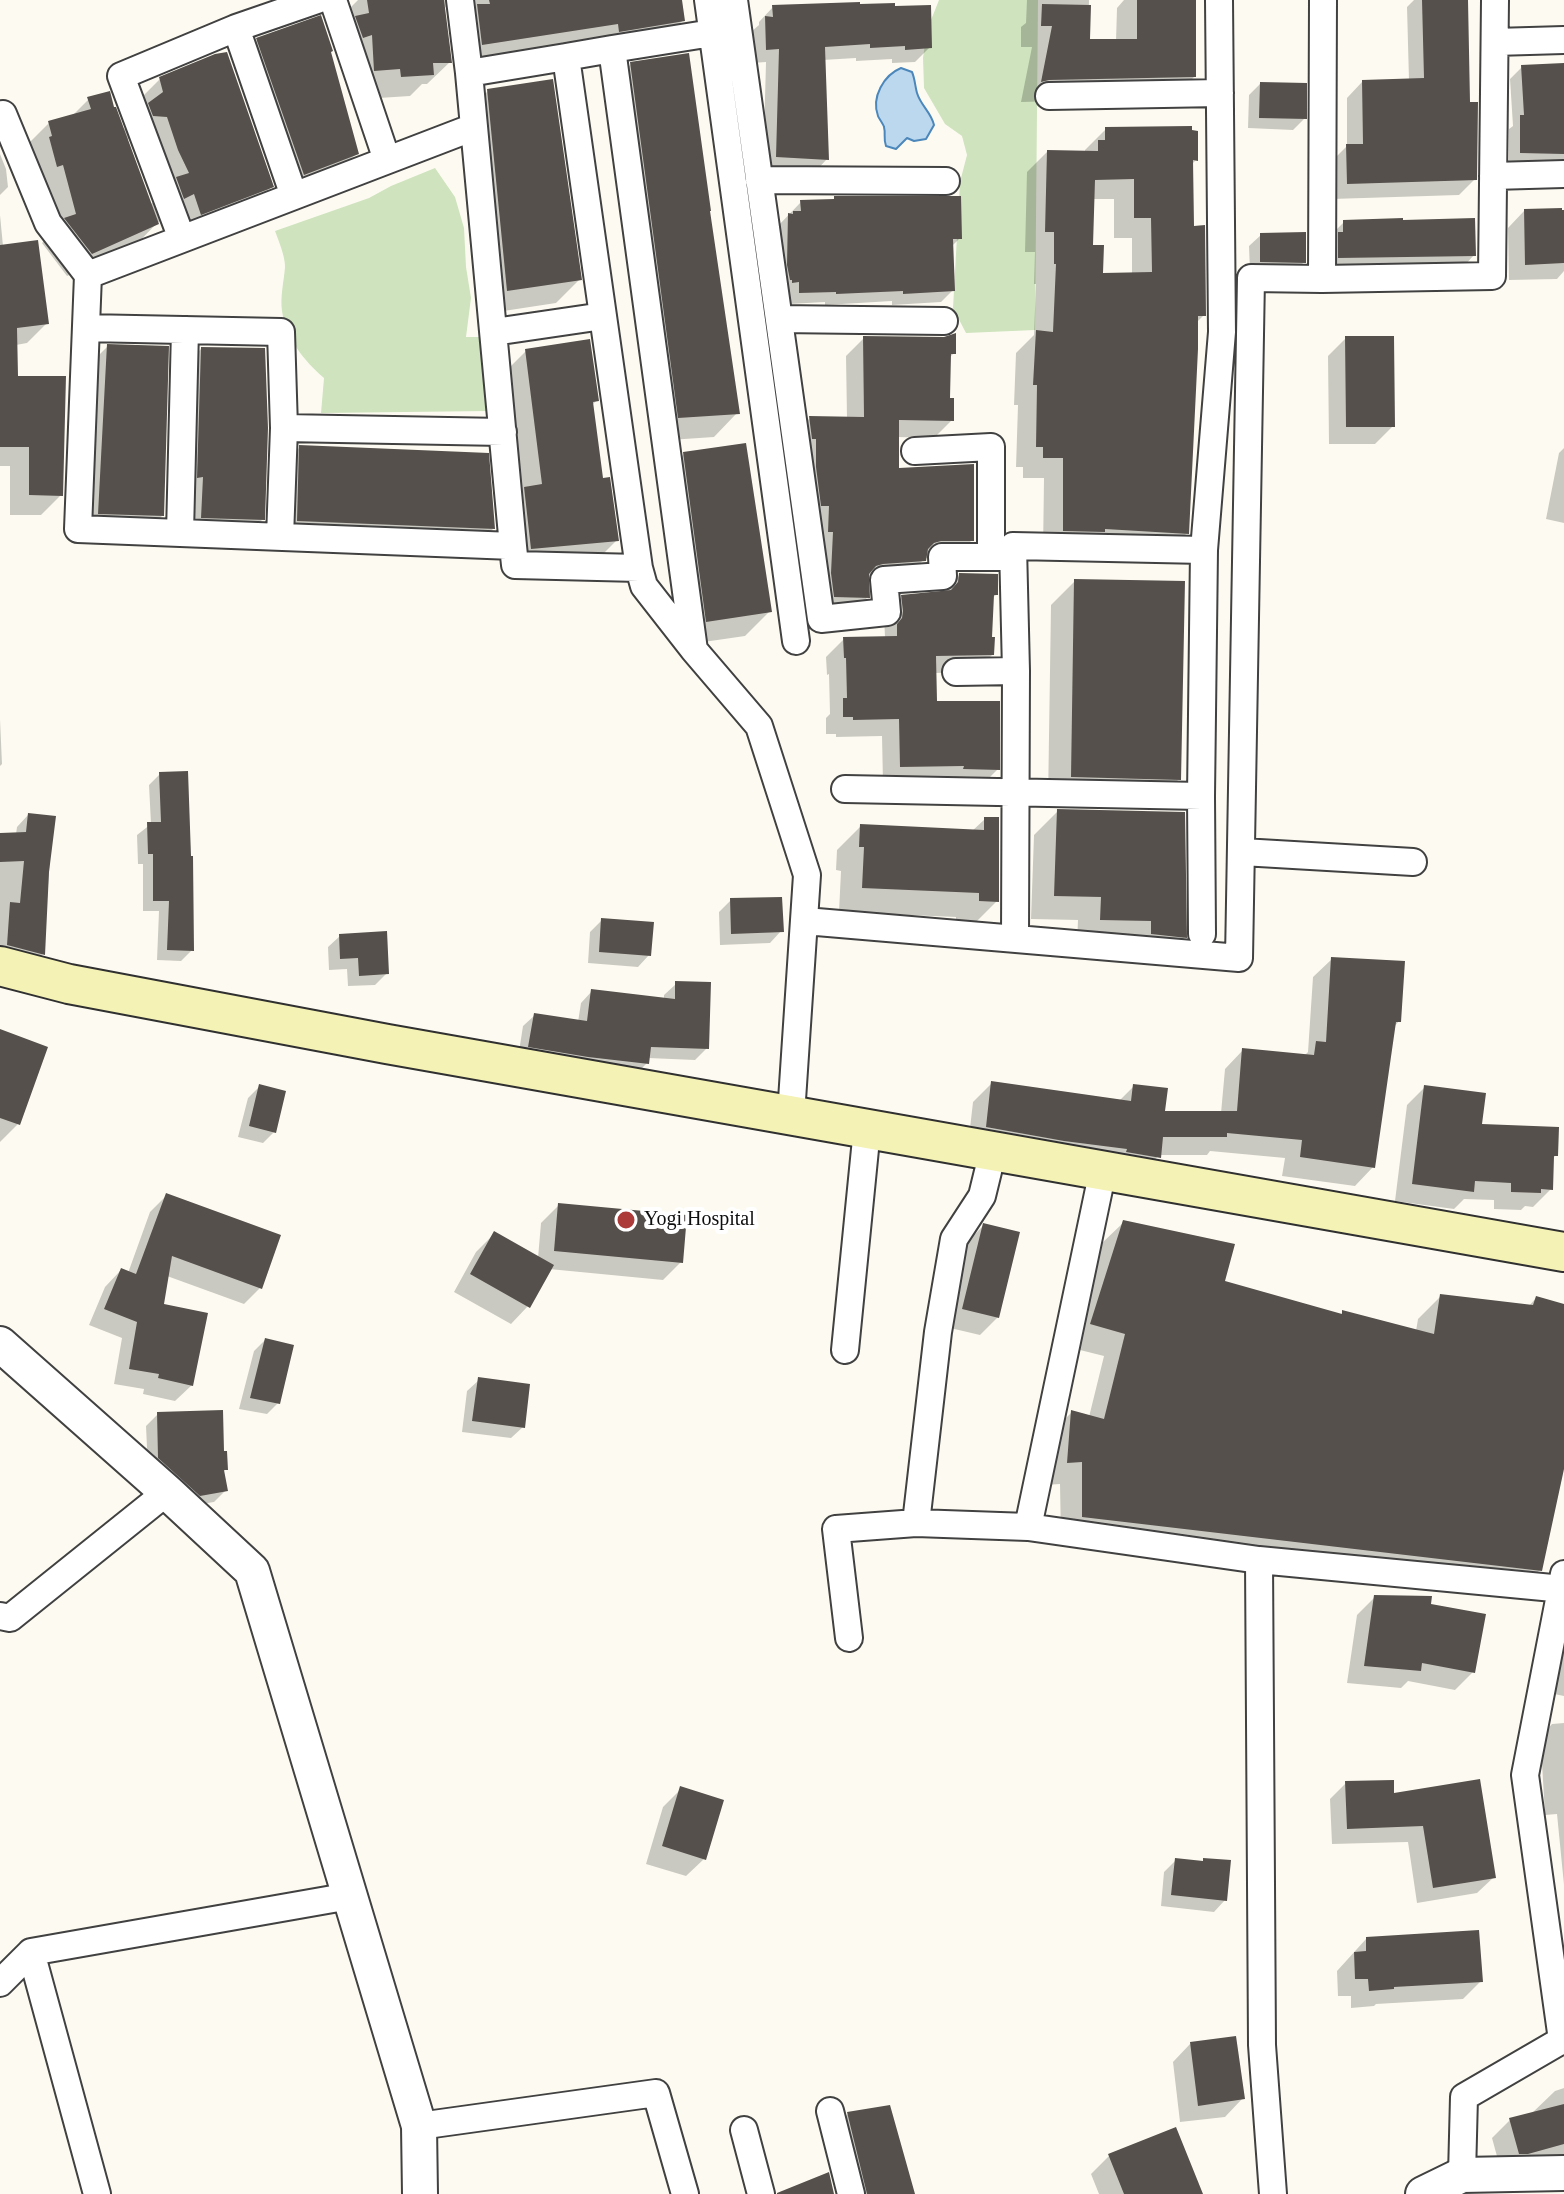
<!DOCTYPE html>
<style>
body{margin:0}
canvas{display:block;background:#fdfbf1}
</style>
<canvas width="1564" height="2194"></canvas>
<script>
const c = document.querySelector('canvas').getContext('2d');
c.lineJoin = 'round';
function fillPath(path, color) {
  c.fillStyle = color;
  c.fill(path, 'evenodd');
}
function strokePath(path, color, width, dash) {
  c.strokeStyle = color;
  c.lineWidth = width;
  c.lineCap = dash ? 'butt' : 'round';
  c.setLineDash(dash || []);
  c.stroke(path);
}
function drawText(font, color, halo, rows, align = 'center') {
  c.font = font + ' "Times New Roman",serif';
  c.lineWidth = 8;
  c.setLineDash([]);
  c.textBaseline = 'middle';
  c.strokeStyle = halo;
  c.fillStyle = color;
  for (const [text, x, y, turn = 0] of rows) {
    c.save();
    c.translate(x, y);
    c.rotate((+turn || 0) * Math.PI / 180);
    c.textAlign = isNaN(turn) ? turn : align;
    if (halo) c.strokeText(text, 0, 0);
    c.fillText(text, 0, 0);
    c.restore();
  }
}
const green = new Path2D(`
 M939 0H1038L1035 330 966 333 953 308 960 182 967 155 962 136 945 124 924 88 923 58 927 30Z
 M435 168 455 197 464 228 466 267 471 298 466 337H485L489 411 321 413 324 378C304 361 286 338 282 311 280 296 284 281 285 267 285 256 279 242 275 231L369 198 391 186Z`);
const water = new Path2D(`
 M901 68 912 72C915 79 915 86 917 93 921 106 931 112 934 125L926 139 914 141 907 138 896 149 886 146C883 137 886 135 884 127 884 125 878 117 878 116 871 97 884 75 901 68Z`);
const shadow = new Path2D(`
 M358 0H680L683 20 661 43 460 66 452 13 443 5 450 62 427 84H422L410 96 379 98V91L352 92 345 13Z
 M1027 0H1089L1088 41H1116L1117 8 1124 0H1194V77L1173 98 1021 102 1032 47H1021V27L1026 23Z
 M1414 0H1466L1468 104 1475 179 1459 195 1332 199 1331 162 1347 146V98L1362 82 1409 81 1407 7Z
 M773 7 930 47 915 62 892 63V59L856 61V58L823 60 827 159 813 174 763 171 766 62 753 63 751 32 759 25V22Z
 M257 40 329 52 357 153 333 177 280 198 234 64Z
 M631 64 737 413 714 437 655 441 607 88Z
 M1564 65V165L1509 164V129L1513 126 1510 79 1522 67Z
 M160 79 272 186 248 210 177 237 170 216 157 223 133 248 67 276 42 243 52 233 25 147 49 123 71 117 89 99 122 131 139 114 136 103ZM125 139 144 141 163 192 150 205Z
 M1260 84 1305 118 1293 130 1248 128 1249 95Z
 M488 91 580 279 556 303 484 314 464 115Z
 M1106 129 1196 160 1191 165 1192 229 1204 315 1196 323 1187 533 1167 553 1043 551 1044 478H1023V467H1016L1018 405H1014L1016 353 1034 335 1036 284H1034L1035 252H1025L1027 172 1047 152 1085 153V150ZM1092 199H1114V238H1132V274L1101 275 1091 247Z
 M0 154 6 169 8 187 0 195Z
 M801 202 960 238 952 246 953 290 941 302 892 305V301L825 305V302L789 304V293H781L777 227Z
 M1564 210V271L1557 279 1509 280 1508 228 1524 211Z
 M0 215 3 246 47 323 27 343 16 345V378L61 495 41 515H10V466H0Z
 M1344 222 1474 255 1463 267 1327 269 1332 234Z
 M1261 235 1304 262 1292 274 1250 273 1249 246Z
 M864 338 954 353 949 358 948 400 952 420 934 438 897 437V470L972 540 954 558H925L906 578 867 581 868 597 850 615 817 614 792 436 810 418 847 419 846 356Z
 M1346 338 1393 426 1375 444H1329L1328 356Z
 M108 346 162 516 138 539 75 537 84 370Z
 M201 349 263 519 239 543 178 541 177 373Z
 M526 351 597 400 591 406 601 480 617 540 593 564 508 572 502 375Z
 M300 447 493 529 470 552 274 544 276 471Z
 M1564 448V523L1546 519 1559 453Z
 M684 454 769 612 745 636 683 645 660 478Z
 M960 575 996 595 992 598 989 639 993 654 975 672 934 673 935 703 998 769 980 787 883 784 882 736 836 737V734H826V718L830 714 829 674 827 675 826 657 844 639 885 638 884 615 902 597 942 593Z
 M1075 581 1179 779 1156 803 1048 801 1051 605Z
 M0 719 2 764 0 766Z
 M160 774 192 950 181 961 157 960 159 911H143V864H138L137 835 151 824 149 785Z
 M1058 811 1185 937 1161 961 1077 943 1078 920 1031 919 1034 835Z
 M28 815 53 817 43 954 31 966 0 957V835L16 834 17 827Z
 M985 819 997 901 973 925H956V917L839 912 841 871 836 870 837 850 861 826 972 831Z
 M731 900 781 931 770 943 720 945 719 912Z
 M602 920 649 955 638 967 588 963 590 932Z
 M340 936 387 973 375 985 348 986 347 969 329 970 328 947Z
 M1332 959 1399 1021 1394 1027 1373 1167 1355 1186 1282 1176 1285 1158 1210 1151 1207 1155H1159L1140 1176 968 1146 973 1102 992 1083 1119 1101 1134 1086 1163 1113H1221L1225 1069 1243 1050 1304 1056 1308 1052 1313 977Z
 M676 984 707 1048 695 1060 648 1058 647 1063 636 1074 518 1058 523 1026 535 1015 578 1022 581 1003 592 991 664 1000V995Z
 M0 1036 18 1124 0 1142Z
 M260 1086 274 1132 263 1143 238 1137 248 1098Z
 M1425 1087 1480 1126 1556 1155 1552 1159 1551 1189 1533 1207 1525 1206 1521 1210 1494 1209V1200L1464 1199 1454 1209 1395 1201 1407 1105Z
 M166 1196 260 1288 244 1304 167 1276 162 1305 192 1385 175 1401 143 1394 144 1389 114 1384 122 1338 89 1325 105 1287 121 1270 128 1273 150 1212Z
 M559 1205 681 1262 663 1280 549 1269 528 1306 511 1324 454 1292 476 1252 494 1234 538 1258 541 1223Z
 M1124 1222 1222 1283 1340 1315 1343 1312 1416 1331 1418 1319 1441 1296 1528 1307 1536 1298 1564 1306V1460L1540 1570 1517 1592 1061 1539 1060 1484 1045 1485 1050 1434 1072 1412 1089 1417 1104 1356 1068 1347 1101 1244Z
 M984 1225 998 1317 980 1335 946 1327 966 1243Z
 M265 1340 278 1403 267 1414 239 1409 254 1351Z
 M479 1380 523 1427 511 1438 462 1432 467 1391Z
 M158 1414 222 1454 226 1469 223 1472 226 1490 214 1502 188 1506 148 1470 146 1426Z
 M1375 1597 1429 1605 1473 1672 1455 1690 1408 1681 1401 1688 1347 1683 1357 1615Z
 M1564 1630V1696L1549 1693Z
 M1564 1723V1885L1557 1814 1545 1815 1542 1763H1539L1541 1736 1552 1724Z
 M1346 1783 1392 1795 1494 1877 1477 1893 1417 1903 1408 1842 1332 1844 1330 1799Z
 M681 1789 704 1859 686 1876 646 1864 663 1807Z
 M1176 1860 1201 1863 1204 1860 1225 1900 1214 1912 1161 1906 1164 1872Z
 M1366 1939 1481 1981 1463 1999 1376 2004 1374 2006 1351 2008V1996H1338L1337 1971Z
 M1190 2044 1242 2099 1225 2117 1180 2122 1173 2062Z
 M1564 2088V2155L1501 2171 1492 2138 1510 2120 1531 2114 1555 2091Z
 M848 2114 913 2194H843L828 2134Z
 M1109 2156 1201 2194H1099L1091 2174Z`);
const building = new Path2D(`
 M367 0H444L452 63H433L434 75 401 77 400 69 374 71 372 35 363 38 355 16 369 13Z
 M489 0H682L685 21 619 32 618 24 482 45 477 4H490Z
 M1137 0H1196V77L1049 80 1041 82 1052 26H1041L1042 4 1091 5 1090 39H1137Z
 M1422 0H1468L1470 102H1478L1477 180 1347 184 1346 144H1363L1362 80 1424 78Z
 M860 2V4L895 3V6L931 5 932 48 905 50V46L870 48V44L825 47 829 160 776 157 779 49 766 50 765 16 773 17 772 5Z
 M321 15 333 51 331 52 359 154 304 175 256 38Z
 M227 52 274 187 201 215 194 194 184 199 176 177 189 173 178 150 167 117 153 116 148 103 163 92 159 77 215 54Z
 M689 53 711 211H710L740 414 678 418 630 62Z
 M1564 63V154L1520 153V115H1524L1521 65Z
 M553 79 582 280 507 291 487 89Z
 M1260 82 1307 83V119L1259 118Z
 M110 91 114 107H116L159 224 92 254 64 218 76 214 63 165 57 167 49 137 52 136 48 121 91 109 87 97Z
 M1192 126V130L1198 131V161L1193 160 1194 226 1205 225 1206 316H1198V349L1189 534 1105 529V532L1063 531V458H1043V447H1036L1037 385H1033L1036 330 1053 332 1056 264H1054V232H1045L1047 150 1098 151V140H1105V127ZM1134 179V218H1151L1152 272 1103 273 1104 245H1093L1095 180Z
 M834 196H961L962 239H953L955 291 903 294V291L836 294V292L799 293V282L792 283V280H790L787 265 788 213 793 214V211H801L800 200 834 199Z
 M1562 208V210H1564V263L1525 265 1524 209Z
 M1403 218V220L1475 218 1476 256 1338 258V232H1343V220Z
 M1306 232V263L1260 262V233Z
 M38 240 49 324 17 328 18 376H66L63 496 29 495V447H0V245Z
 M956 333V354H951L950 398H954V421L899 420V468L974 464V541H941L934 543 928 549 926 561 883 564 876 566 869 574 870 598 834 597 831 573 833 532H828L829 506H821L816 467V439H812L809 416 864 417 863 336 944 337Z
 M1345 336H1394L1395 427H1346Z
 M590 339 599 401 593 402 603 478 610 477 619 541 531 549 524 487 542 484 525 349Z
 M107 344 169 346 164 516 98 514Z
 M201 347 265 348 268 428 265 520 201 518 203 477 197 478Z
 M746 443 772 612 706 622 683 452Z
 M299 445 489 453 495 529 297 521Z
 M959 573 998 574V595H994L992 637H995L994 655 936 656 937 701H1000V770L963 769 964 766 900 767 899 719 853 720V717H843V698H847L846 658H844L843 637 897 636V624L902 618 903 611 901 595 951 590 958 582Z
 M1074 579 1185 581 1181 780 1071 777Z
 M188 771 191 856H193L194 951 167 950 169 901H153V854H148L147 822H161L159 772Z
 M1057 809 1185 812 1187 938 1151 934V921L1100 920 1101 897 1054 896Z
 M28 813 56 816 49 872 45 955 7 945 10 902 20 903 24 861 0 862V833L26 832Z
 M984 817H999V902L979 901V893L862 888 864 847H859L860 824 984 830Z
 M782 897 784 932 731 934 730 898Z
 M601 918 654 922 651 956 599 952Z
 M387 931 389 974 359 976 358 958 340 959 339 934Z
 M1331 957 1405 961 1401 1022H1396L1375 1168 1300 1157 1302 1140 1227 1133V1137H1163L1161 1158 1126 1152 1127 1149 1064 1141 986 1127 991 1081 1131 1101 1133 1084 1168 1088 1165 1111H1237L1242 1048 1314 1055 1316 1041 1326 1042Z
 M675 981 711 982 709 1049 651 1047 649 1064 588 1057 528 1047 534 1013 587 1021 591 989 675 999Z
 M0 1029 48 1047 20 1125 0 1118Z
 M259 1084 286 1091 276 1133 249 1126Z
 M1424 1085 1486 1093 1482 1124 1559 1127 1558 1156H1554L1553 1190 1541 1189V1193L1511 1192V1183L1475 1181 1474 1192 1412 1184Z
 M166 1193 281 1235 262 1289 172 1256 164 1304 208 1313 193 1386 158 1378 159 1374 129 1369 137 1322 104 1309 121 1268 136 1274Z
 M558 1203 687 1215 683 1263 554 1251Z
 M1123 1220 1235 1244 1225 1281 1342 1314V1310L1434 1334 1440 1294 1533 1305 1536 1296 1564 1304V1469L1542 1571 1082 1517V1462L1067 1463 1071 1410 1104 1419 1125 1334 1090 1324Z
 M983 1223 1020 1232 999 1318 962 1309Z
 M494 1231 554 1265 530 1308 470 1274Z
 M265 1338 294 1345 280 1404 250 1398Z
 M478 1377 530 1384 525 1428 472 1421Z
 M223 1410 224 1451H227L228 1470H224L228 1491 200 1496 158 1458 157 1412Z
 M1374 1595 1432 1596 1431 1604 1486 1614 1475 1673 1422 1663 1421 1671 1364 1666Z
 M1480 1779 1496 1878 1433 1888 1423 1826 1347 1829 1345 1781 1394 1780V1793Z
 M680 1786 724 1800 706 1860 662 1846Z
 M1175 1858 1203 1861V1858L1231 1860 1227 1901 1171 1895Z
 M1479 1930 1483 1982 1394 1987V1989L1369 1991 1368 1979H1355L1354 1952 1366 1951V1937Z
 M1236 2036 1245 2099 1198 2106 1190 2042Z
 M1564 2104V2144L1528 2154H1519L1509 2118Z
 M890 2105 915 2194H867L847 2112Z
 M1176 2127 1203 2194H1124L1108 2154Z
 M829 2172 834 2194H777V2193Z`);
const minor = new Path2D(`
 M333 0 387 160
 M460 0 469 73
 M708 0 796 641
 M734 0 821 619 887 612 884 580 943 576 942 557H1013
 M1495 42 1564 40
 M612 49 712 33
 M566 57 612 49 694 650
 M1049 96 1220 93
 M3 114 48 223 88 275
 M474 127 88 275 78 529 513 546C499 388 485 230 469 73L566 57 639 568 644 586 694 650 759 726 807 875 791 1115
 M1493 176 1564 174
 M759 180 946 181
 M294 196 236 28 317 0
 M182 239 121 76 236 28
 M1322 279 1492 276 1495 0
 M779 319 944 321
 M86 328 281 332 284 428 503 432
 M494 332 603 316
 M915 451 991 447V557
 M180 533 185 330
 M280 537 284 428
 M513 546 515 565 639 568
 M956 672 1016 671
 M845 789 1201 796 1202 934
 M1201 796 1204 550 1222 332 1219 0
 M1242 852 1413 862
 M805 921 1239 958 1251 278 1322 279 1323 0
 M1015 938 1016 671 1013 546 1204 550
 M1103 1170 1028 1527 1259 1560 1564 1589
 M845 1350 867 1129
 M916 1523 938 1332 954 1239 982 1196 993 1151
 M1259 1560 1262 2045 1273 2194
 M0 1616 10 1618 167 1492
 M849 1638 836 1529 916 1523 1028 1527
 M31 1952 97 2194
 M0 1983 31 1952 350 1896
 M1562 2040 1525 1775 1564 1574
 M830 2111 851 2194
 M419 2126 656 2093 685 2194
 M744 2130 761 2194
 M1462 2175 1464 2097 1564 2039`);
const tertiary = new Path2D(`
 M0 1344 167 1492 252 1571 419 2126 420 2194
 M1423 2194 1462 2175 1564 2173`);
const secondary = new Path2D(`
 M0 966 69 984 387 1044 1564 1252`);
const markers = [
 [626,1220,10,"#ac3a38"]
];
const poiNames = [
 ["Yogi Hospital",644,1220]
];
fillPath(green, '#cfe3be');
fillPath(water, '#bbd8ee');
strokePath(water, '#4c87bb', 2);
fillPath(shadow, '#0003');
fillPath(building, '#55504c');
strokePath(minor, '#414141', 30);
strokePath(tertiary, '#414141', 38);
strokePath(secondary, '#303030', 42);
strokePath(minor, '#fff', 26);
strokePath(tertiary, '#fff', 34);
strokePath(secondary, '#f4f2b4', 38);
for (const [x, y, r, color] of markers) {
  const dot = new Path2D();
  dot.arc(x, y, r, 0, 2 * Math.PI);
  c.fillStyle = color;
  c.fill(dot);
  strokePath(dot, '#fff', 3);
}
drawText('20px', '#0e0e0e', '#fff', poiNames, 'left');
</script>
